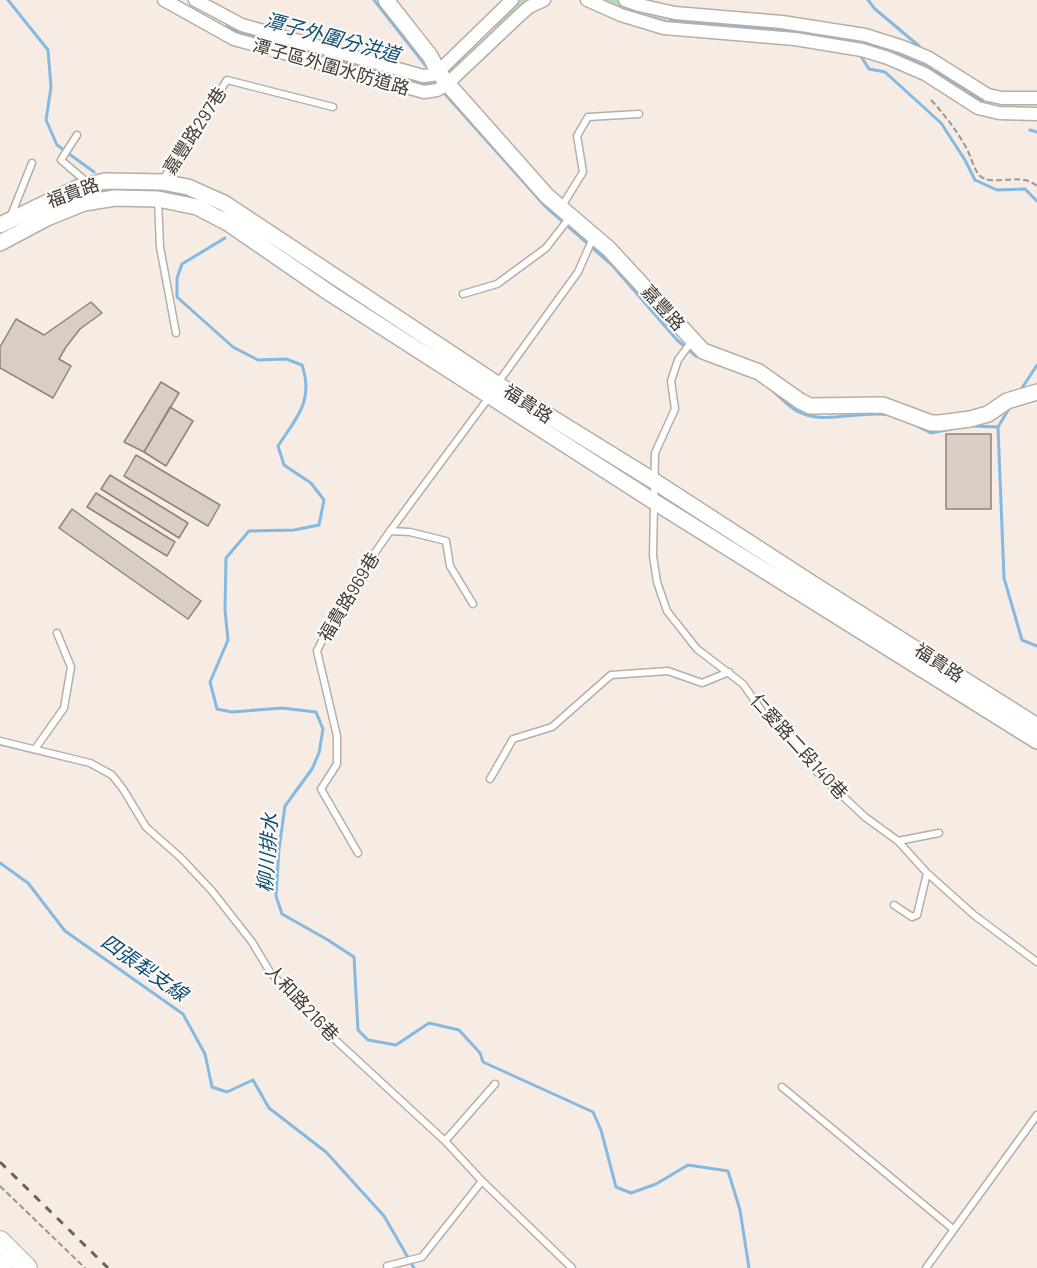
<!DOCTYPE html>
<meta charset="utf-8">
<style>
body{margin:0}
canvas{display:block;background:#f6ece3}
</style>
<canvas width="1037" height="1268"></canvas>
<script>
const c = document.querySelector('canvas').getContext('2d');
c.lineJoin = 'round';
function fillPath(path, color) {
  c.fillStyle = color;
  c.fill(path, 'evenodd');
}
function strokePath(path, color, width, dash) {
  c.strokeStyle = color;
  c.lineWidth = width;
  c.lineCap = dash ? 'butt' : 'round';
  c.setLineDash(dash || []);
  c.stroke(path);
}
function drawText(font, color, halo, rows, align = 'center') {
  c.font = font + ' Barlow,"Noto Sans TC",sans-serif';
  c.lineWidth = 4.5;
  c.setLineDash([]);
  c.textBaseline = 'middle';
  c.strokeStyle = halo;
  c.fillStyle = color;
  for (const [text, x, y, turn = 0] of rows) {
    c.save();
    c.translate(x, y);
    c.rotate((+turn || 0) * Math.PI / 180);
    c.textAlign = isNaN(turn) ? turn : align;
    if (halo) c.strokeText(text, 0, 0);
    c.fillText(text, 0, 0);
    c.restore();
  }
}
const green = new Path2D(`
 M517 0H525L526 3 497 30 493 27Z
 M595 0H617L635 7 668 15 667 25Z`);
const water = new Path2D(`
 M669 15 844 33 842 43 668 25Z
 M228 21 416 77 414 86 223 30Z
 M877 41 909 53 986 97 982 105 875 50Z`);
const stream = new Path2D(`
 M8 0 48 50 51 87 46 120 57 145 94 172
 M374 0 426 66
 M868 0 875 9 919 46
 M862 58 869 69 885 72 941 123 965 160 975 180 997 190 1025 189 1037 201
 M445 94 545 206 612 265 677 340 696 356 702 358
 M1030 130 1037 132
 M225 238 182 264 177 278V297L233 347 258 360 286 359 302 365C314 401 297 417 278 446L284 465 311 483 324 500 319 525 294 530 249 531 226 558 225 610 228 640 210 682 217 709 232 712 282 708 316 712 323 729 319 753 312 769 285 806 279 849 276 896 282 914 328 940 354 957 358 1030 368 1040 396 1045 429 1023 459 1030 480 1053 483 1062 593 1112 601 1130 616 1187 631 1193 656 1184 688 1165 728 1171 740 1210 749 1268
 M773 391C780 397 787 405 795 410 823 427 860 409 890 415
 M1020 391 1037 365
 M913 424 931 433 951 429
 M973 426 998 427 1004 578 1022 640 1037 646
 M998 427 1010 407
 M0 863 28 883 65 931 183 1014 205 1054 212 1087 227 1092 253 1080 269 1108 326 1152 384 1216 414 1268`);
const canal = new Path2D(`
 M398 79 430 85`);
const building = new Path2D(`
 M91 302 102 313 80 329 66 347 59 359 71 366 53 398 0 368V347L16 319 44 335Z
 M161 382 179 393 144 452 124 442Z
 M170 407 193 421 166 466 144 452Z
 M946 434H991V509H946Z
 M136 455 220 505 208 526 124 476Z
 M110 475 188 523 179 538 101 489Z
 M96 493 175 542 167 556 87 507Z
 M72 509 201 601 188 619 59 528Z`);
const path = new Path2D(`
 M931 100C945 115 957 131 967 149 971 157 974 169 979 175 991 188 1021 171 1037 186
 M0 1186 85 1268`);
const service = new Path2D(`
 M77 135 61 160 89 184
 M162 181 227 80 333 107
 M158 200 160 247 176 333
 M562 206 583 172 577 136 588 117 639 114
 M10 218 32 163
 M463 294 497 284 546 248 570 217
 M692 341 678 360 671 381 675 409 655 453 653 556 657 582 667 611 697 649 743 684 764 714 788 733 803 750 817 772 865 817 898 841 927 873 974 915 1037 962
 M497 384 578 272 593 238
 M390 531 410 532 446 541 450 566 473 604
 M0 741 90 763 112 775 123 789 146 827 181 858 212 891 252 942 270 972 330 1035 445 1141 482 1181 572 1268
 M35 749 64 708 71 667 57 633
 M490 779 513 739 552 727 611 675 668 671 702 683 729 672
 M898 841 939 833
 M358 853 321 789 337 764V736L317 651 341 602 390 531 490 396
 M894 905 912 917 917 915 927 873
 M782 1087 953 1229
 M445 1141 495 1084
 M387 1266 422 1257 482 1181
 M926 1268 1037 1115`);
const minor = new Path2D(`
 M164 0 234 39 424 92 437 90 446 85 521 14 529 7 544 0
 M195 0 242 25 423 76 432 75 442 68 512 0
 M587 0 621 15 664 28 795 39 862 50 888 58 925 74 978 108 999 113 1037 114
 M625 0 639 5 675 13 782 22 865 35 903 47 929 58 988 95 1002 98H1037`);
const tertiary = new Path2D(`
 M386 0 430 56 438 71 446 82 547 196 609 249 703 351 759 372 800 401 810 406 883 405 931 423H940L970 419 988 414 1007 401 1037 392
 M0 225 77 188 105 181 162 182 188 187 224 203 497 384 654 481 813 584 1037 726
 M0 243 47 218 84 203 115 198 158 199 197 207 228 223 331 294 653 501 1037 741`);
const primary = new Path2D(`
 M0 1241 27 1268
 M0 1266 2 1268`);
const rail = new Path2D(`
 M0 1162 108 1268`);
const streetNames = [
 ["潭子區外圍水防道路",331,67,16],
 ["嘉豐路297巷",195,131,-57],
 ["福貴路",73,193,-20],
 ["嘉豐路",663,308,48],
 ["福貴路",528,404,33],
 ["福貴路969巷",349,597,-59],
 ["福貴路",939,663,33],
 ["仁愛路二段140巷",799,747,48],
 ["人和路216巷",302,1003,47]
];
const waterNames = [
 ["潭子外圍分洪道",332,38,15],
 ["柳川排水",268,853,-86],
 ["四張犁支線",144,968,35]
];
fillPath(green, '#b0ddbd');
fillPath(water, '#84bae2');
strokePath(stream, '#84bae2', 3);
strokePath(canal, '#84bae2', 12);
fillPath(building, '#d8cec6');
strokePath(building, '#8e847c', 1.5);
strokePath(service, '#b7aea5', 9);
strokePath(minor, '#b7aea5', 15);
strokePath(tertiary, '#b7aea5', 18);
strokePath(primary, '#b7aea5', 22);
strokePath(path, '#9d9690', 2, [6, 3]);
strokePath(service, '#fff', 6);
strokePath(minor, '#fff', 12);
strokePath(tertiary, '#fff', 15);
strokePath(primary, '#fff', 20);
strokePath(rail, '#696460', 3, [8, 8]);
drawText('18px', '#3f3b38', '#fefaf7', streetNames);
drawText('italic 20px', '#0f4f76', '#fefaf7', waterNames);
</script>
